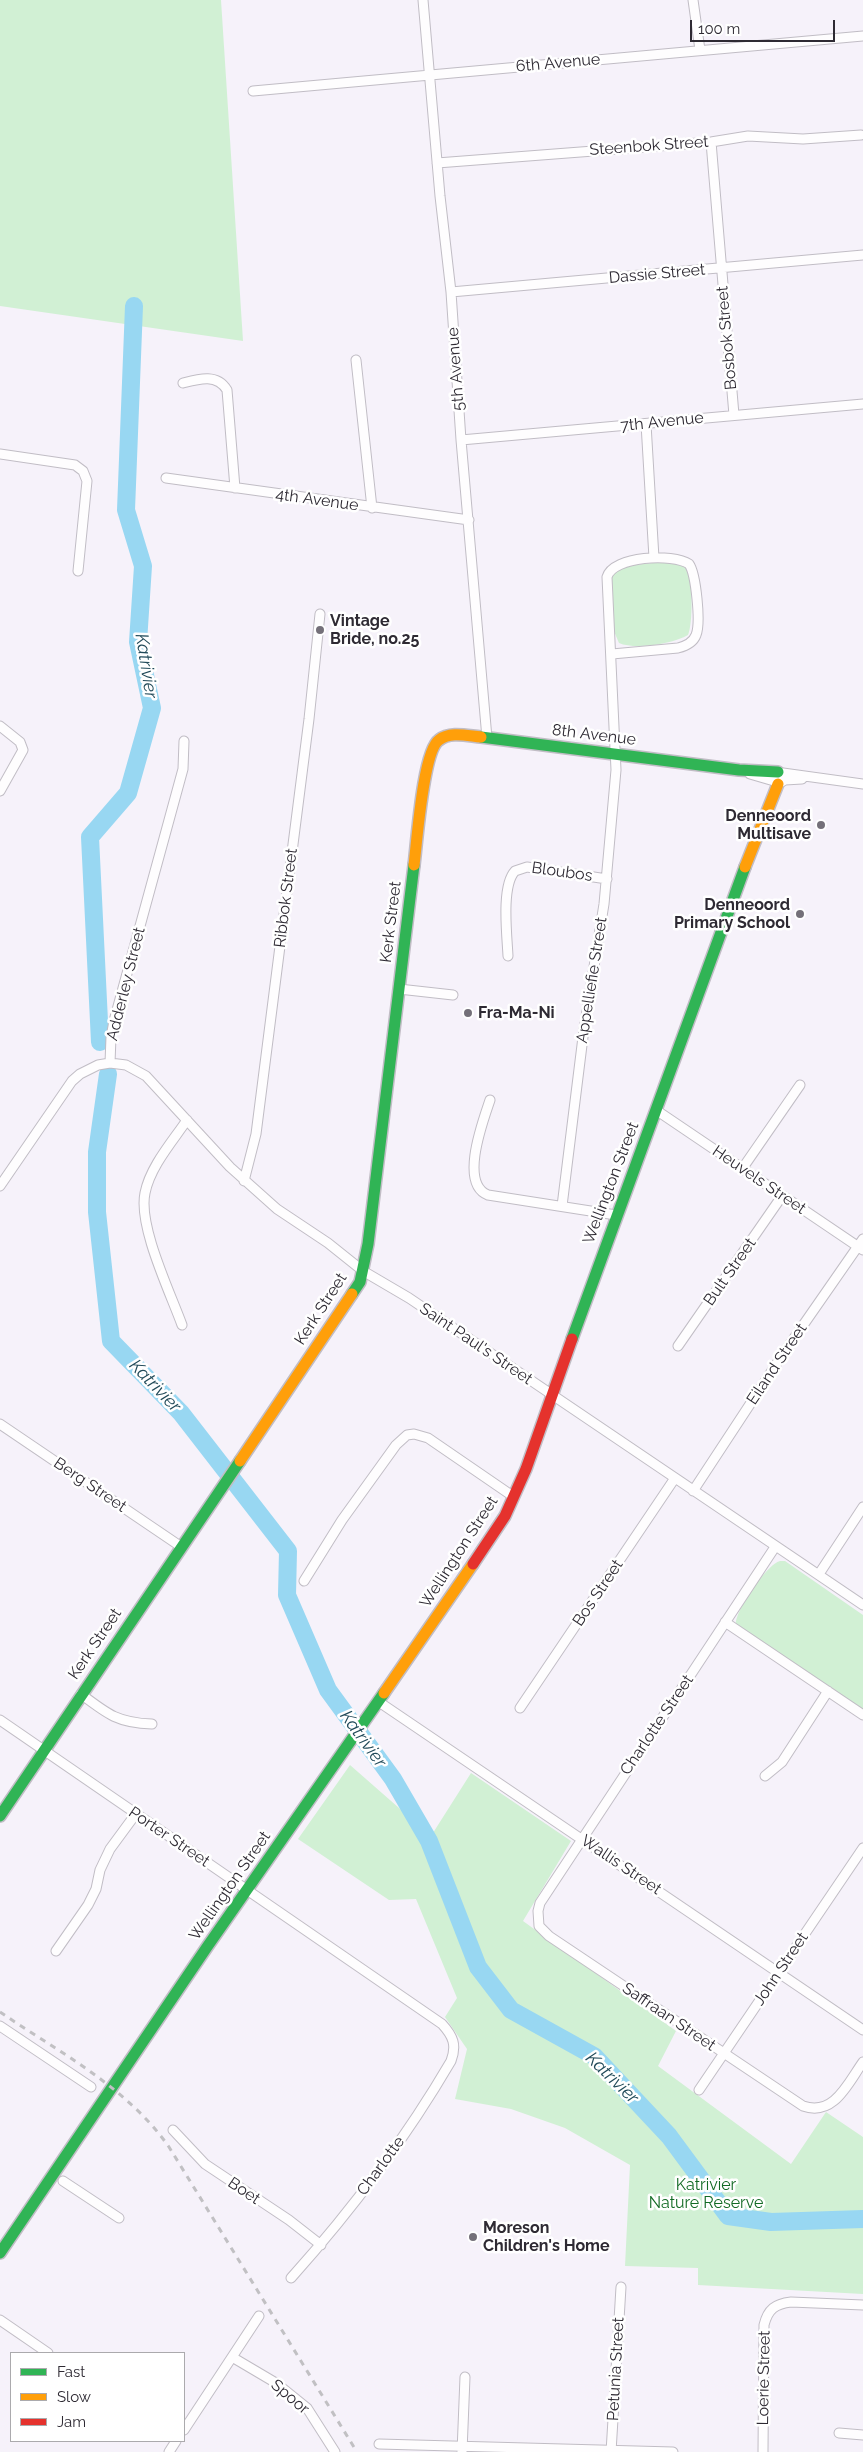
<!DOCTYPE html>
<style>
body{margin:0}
#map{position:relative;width:863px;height:2452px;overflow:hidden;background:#f6f2fa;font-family:Raleway,sans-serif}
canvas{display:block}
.legend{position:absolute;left:10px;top:2352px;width:175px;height:90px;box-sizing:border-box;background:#fff;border:1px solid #abaaad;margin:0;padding:6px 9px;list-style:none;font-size:15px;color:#2e2a33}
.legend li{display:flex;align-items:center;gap:10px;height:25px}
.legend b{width:25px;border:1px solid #abaaad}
.scale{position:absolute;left:690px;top:20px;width:145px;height:22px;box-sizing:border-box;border:2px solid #2e2a33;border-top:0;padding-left:6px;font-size:15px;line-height:18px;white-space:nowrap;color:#2e2a33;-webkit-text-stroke:4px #fff;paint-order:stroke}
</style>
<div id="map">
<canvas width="863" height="2452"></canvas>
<ul class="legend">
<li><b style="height:6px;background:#30b455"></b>Fast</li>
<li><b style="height:6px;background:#ff9f0a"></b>Slow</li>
<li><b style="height:6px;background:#e5322d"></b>Jam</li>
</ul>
<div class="scale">100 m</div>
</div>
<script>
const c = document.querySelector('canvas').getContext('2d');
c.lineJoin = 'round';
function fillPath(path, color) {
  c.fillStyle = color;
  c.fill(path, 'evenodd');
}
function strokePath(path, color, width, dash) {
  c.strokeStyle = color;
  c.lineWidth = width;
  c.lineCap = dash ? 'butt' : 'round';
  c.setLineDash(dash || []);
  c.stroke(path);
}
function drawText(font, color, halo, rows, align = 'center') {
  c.font = font + ' Raleway,sans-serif';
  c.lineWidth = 5;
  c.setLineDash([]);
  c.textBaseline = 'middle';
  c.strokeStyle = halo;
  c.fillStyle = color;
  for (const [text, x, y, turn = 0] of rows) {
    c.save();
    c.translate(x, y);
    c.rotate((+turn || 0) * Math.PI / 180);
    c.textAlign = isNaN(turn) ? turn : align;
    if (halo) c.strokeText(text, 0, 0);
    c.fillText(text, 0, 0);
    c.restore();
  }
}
const green = new Path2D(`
 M0 0H221L243 341 0 306Z
 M673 561C678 562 684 563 687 568 693 579 693 625 688 635 673 644 635 650 619 643L613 629 611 573 623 566Z
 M780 1561H785L863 1615V1711L736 1624C735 1611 767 1564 780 1561Z
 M350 1765 431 1836 471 1773 571 1841 523 1921 676 2031 658 2066 791 2164 826 2112 863 2137V2294L698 2285V2268L625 2266 630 2165 565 2128 511 2109 455 2099 467 2049 445 2017 457 1998 416 1899 389 1900 298 1839Z`);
const river = new Path2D(`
 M100 1042 90 837 128 793 152 708 138 642 143 566 126 510 134 306
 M108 1074 97 1152V1212L111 1341 181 1413 288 1551 287 1595 328 1690 393 1779 429 1841 478 1967 511 2010 594 2056 669 2136 728 2216 771 2222 863 2219`);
const street = new Path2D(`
 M423 0 440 196 451 292 461 440 487 738
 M693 0 700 50
 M253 91 863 36
 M711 142 734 415
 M437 163 711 142 748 136 803 139 861 135
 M451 292 863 255
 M356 360 372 508
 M183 383C198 379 217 373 227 390L235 488
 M646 424 654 558
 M461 440 863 404
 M0 454 75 465 83 471 87 481 78 571
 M166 478 469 520
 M0 726 20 742 23 750 0 791
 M783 773 863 784
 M750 774 774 781
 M785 780V775L778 772 774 775V781L778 784 785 780 802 779
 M508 956C507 935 501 886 515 871L527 867 607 879
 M399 989 453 995
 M110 1063 111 1037 114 1021 183 769 184 741
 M490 1100C483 1121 459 1184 488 1195L616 1215
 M656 1110 863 1250
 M742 1169 800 1085
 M244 1181 256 1134 309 719 320 614
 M0 1186 72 1081 80 1074 98 1065 110 1063 126 1065 146 1076 230 1167 277 1209 328 1243 363 1271 409 1298 863 1605
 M562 1206 584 1029 604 904 616 770 607 577C613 556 673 553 689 564 696 574 701 623 696 635 693 643 686 646 678 648L612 654
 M182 1325C170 1292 138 1226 145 1193 150 1167 172 1142 187 1120
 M678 1346 782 1196
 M0 1424 180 1546
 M693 1491 781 1357 863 1239
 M775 1547 540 1903 538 1911 539 1926 549 1936 803 2106C834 2117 848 2083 863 2062
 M819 1574 863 1507
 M304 1581 342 1520 396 1445 407 1435 414 1434 428 1438 514 1497
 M725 1622 863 1715
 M81 1694C107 1714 118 1723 152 1724
 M379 1702 863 2030
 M520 1708 675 1478
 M0 1720 442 2024C453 2036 457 2045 451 2061 406 2138 351 2211 291 2278
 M765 1776 782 1762 828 1691
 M56 1951 88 1905 96 1889 100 1870 110 1849 135 1815
 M0 2026 91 2087
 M699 2090 863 1848
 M173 2130 205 2164 289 2220 321 2245
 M63 2181 119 2218
 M0 2320 48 2353
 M232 2357 276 2383 307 2408 335 2452
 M184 2430 259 2316
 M839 2433 863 2435
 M379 2444 673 2452
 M169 2452 176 2441
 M462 2452 465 2377
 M611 2452 621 2287
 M763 2452 764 2325C768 2309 775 2304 791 2302L863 2305`);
const fast = new Path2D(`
 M481 737 739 770 778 772
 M352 1294 360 1282 368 1244 414 865
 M572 1339 745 867
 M0 1816 240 1461
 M0 2253 207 1947 384 1693`);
const slow = new Path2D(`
 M414 865C417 842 423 751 439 740 450 731 468 736 481 737
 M745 867 778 784
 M240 1461 352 1294
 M384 1693 473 1564`);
const jam = new Path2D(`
 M473 1564 505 1516 526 1469 572 1339`);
const rail = new Path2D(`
 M0 2012C59 2052 127 2087 169 2147L357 2452`);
const markers = [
 [320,630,5,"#747079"],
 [821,825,5,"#747079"],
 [800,914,5,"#747079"],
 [468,1013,5,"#747079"],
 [473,2237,5,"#747079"]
];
const streetNames = [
 ["6th Avenue",558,63,-5],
 ["Steenbok Street",649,146,-4],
 ["Dassie Street",657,274,-5],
 ["Bosbok Street",727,338,-95],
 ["5th Avenue",456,369,-94],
 ["7th Avenue",662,422,-6],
 ["4th Avenue",317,500,8],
 ["8th Avenue",594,735,7],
 ["Bloubos",562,872,8],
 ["Ribbok Street",286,898,-83],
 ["Kerk Street",391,922,-83],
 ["Appelliefie Street",592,980,-81],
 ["Adderley Street",126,984,-76],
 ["Heuvels Street",759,1180,34],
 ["Wellington Street",611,1183,-69],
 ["Bult Street",730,1272,-55],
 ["Kerk Street",321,1309,-57],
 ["Saint Paul's Street",476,1344,34],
 ["Eiland Street",777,1364,-56],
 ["Berg Street",90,1485,34],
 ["Wellington Street",459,1552,-57],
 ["Bos Street",598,1593,-56],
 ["Kerk Street",95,1644,-56],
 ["Charlotte Street",657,1725,-56],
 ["Porter Street",169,1837,34],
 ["Wallis Street",621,1865,34],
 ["Wellington Street",230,1886,-55],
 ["John Street",781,1969,-56],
 ["Saffraan Street",669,2017,34],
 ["Charlotte",381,2166,-54],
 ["Boet",244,2191,34],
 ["Petunia Street",616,2369,-87],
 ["Loerie Street",764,2378,-89],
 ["Spoor",290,2397,40]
];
const poiNames = [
 ["Vintage",330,621],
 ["Bride, no.25",330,639],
 ["Denneoord",811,816,"right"],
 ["Multisave",811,834,"right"],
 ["Denneoord",790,905,"right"],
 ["Primary School",790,923,"right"],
 ["Fra-Ma-Ni",478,1013],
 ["Moreson",483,2228],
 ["Children's Home",483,2246]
];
const parkNames = [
 ["Katrivier",706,2185],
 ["Nature Reserve",706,2203]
];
const waterNames = [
 ["Katrivier",146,666,81],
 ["Katrivier",155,1386,46],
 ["Katrivier",363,1739,54],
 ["Katrivier",612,2078,44]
];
fillPath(green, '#d1f0d4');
strokePath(river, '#98d7f2', 18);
strokePath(street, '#c1bdc5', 11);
strokePath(fast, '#c1bdc5', 14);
strokePath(slow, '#c1bdc5', 14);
strokePath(jam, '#c1bdc5', 14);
strokePath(street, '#fefdfe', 9);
strokePath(fast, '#30b455', 11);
strokePath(slow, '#ff9f0a', 11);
strokePath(jam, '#e5322d', 11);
strokePath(rail, '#c1c0c3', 3, [6, 6]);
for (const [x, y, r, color] of markers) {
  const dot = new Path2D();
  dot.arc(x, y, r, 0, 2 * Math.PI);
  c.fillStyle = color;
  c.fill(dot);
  strokePath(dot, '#fff', 2);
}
drawText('16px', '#2e2a33', '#fff', streetNames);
drawText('bold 16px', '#2e2a33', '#fff', poiNames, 'left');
drawText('16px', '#126a24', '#fff', parkNames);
drawText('italic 18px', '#214a59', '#fff', waterNames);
</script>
